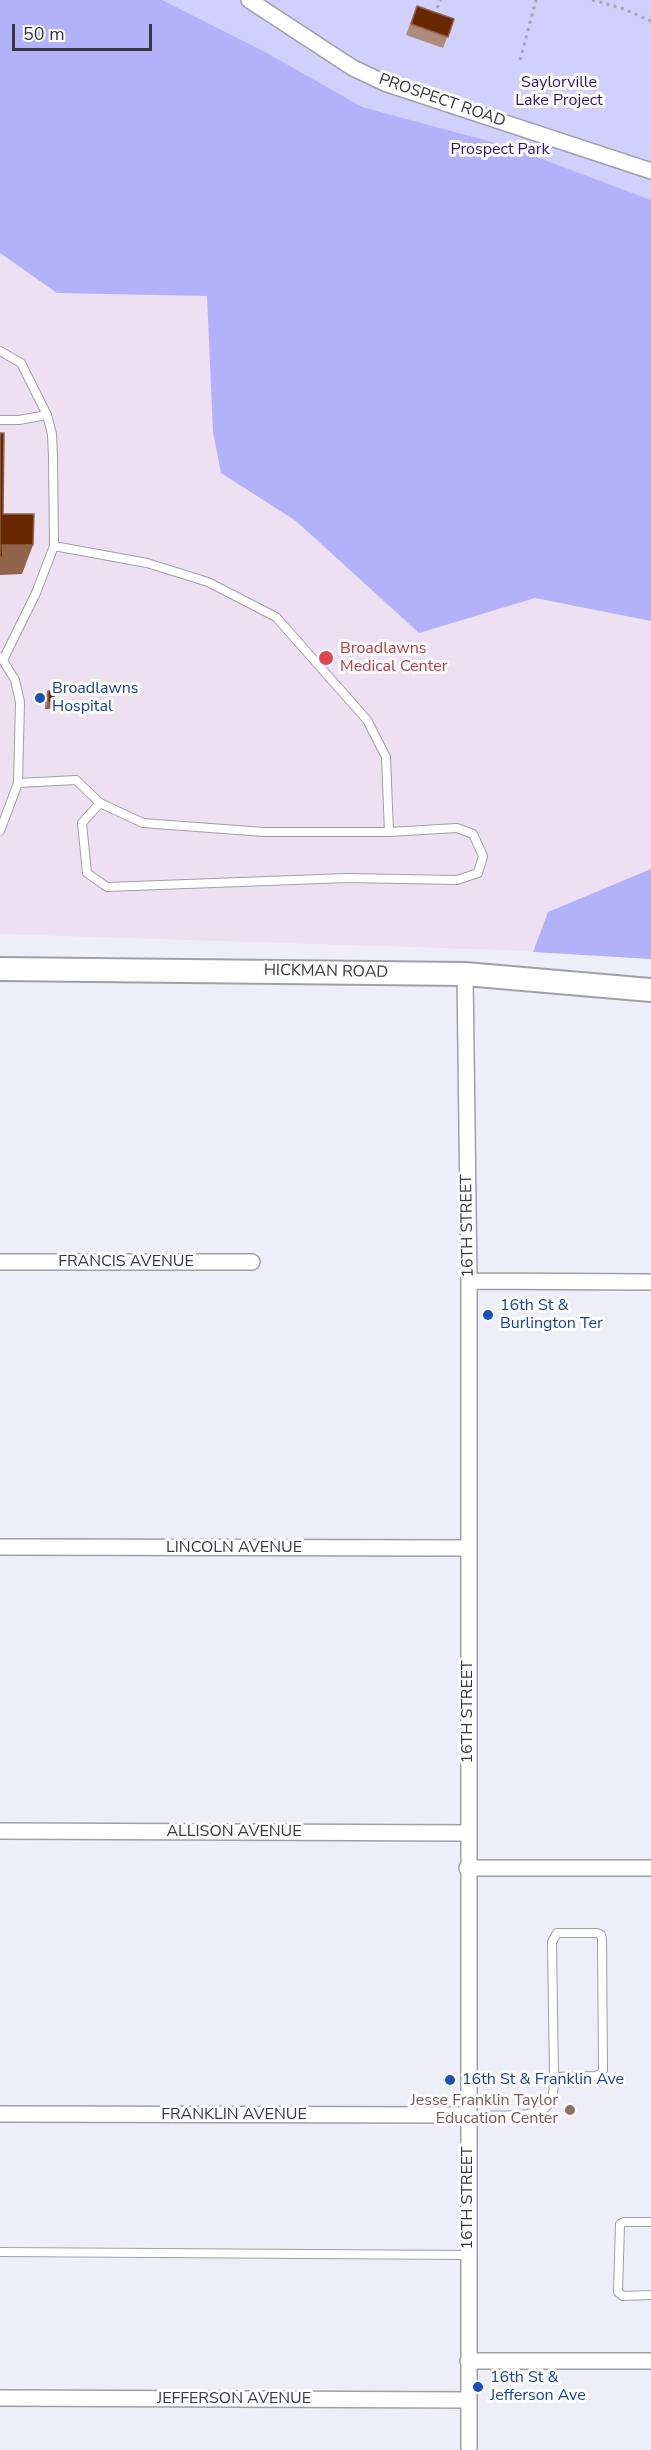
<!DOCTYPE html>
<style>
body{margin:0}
#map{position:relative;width:651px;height:2450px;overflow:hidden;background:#eeeef8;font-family:"Nunito Sans",sans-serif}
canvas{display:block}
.scale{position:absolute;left:12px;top:24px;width:140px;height:27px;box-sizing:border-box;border:3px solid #38383c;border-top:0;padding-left:8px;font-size:18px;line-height:21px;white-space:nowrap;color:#38383c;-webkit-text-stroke:4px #fcfcfe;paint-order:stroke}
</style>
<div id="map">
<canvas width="651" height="2450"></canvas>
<div class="scale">50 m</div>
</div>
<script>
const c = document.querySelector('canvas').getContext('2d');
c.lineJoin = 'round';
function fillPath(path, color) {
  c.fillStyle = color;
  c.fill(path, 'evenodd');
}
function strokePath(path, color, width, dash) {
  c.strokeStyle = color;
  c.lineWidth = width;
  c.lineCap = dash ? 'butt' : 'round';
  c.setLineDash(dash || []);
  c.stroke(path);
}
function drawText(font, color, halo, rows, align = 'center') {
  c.font = font + ' "Nunito Sans",sans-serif';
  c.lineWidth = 6;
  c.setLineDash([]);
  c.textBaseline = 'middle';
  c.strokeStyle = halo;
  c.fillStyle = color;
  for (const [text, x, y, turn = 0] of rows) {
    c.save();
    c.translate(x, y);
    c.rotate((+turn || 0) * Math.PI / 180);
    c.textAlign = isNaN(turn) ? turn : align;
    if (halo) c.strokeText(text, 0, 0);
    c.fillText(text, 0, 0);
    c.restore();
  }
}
const medical = new Path2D(`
 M0 0H22L651 382V959L504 950 0 934Z`);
const green = new Path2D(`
 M22 0H651V382Z`);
const forest = new Path2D(`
 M0 0H162L267 53 362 107 510 147 651 200V621L535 598 419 633 296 521 221 473 213 432 207 296 57 293 0 253Z
 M651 869V959L533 952 548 912Z`);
const path = new Path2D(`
 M592 0 621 8 651 21
 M434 15 441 0
 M520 60 536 0`);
const service = new Path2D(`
 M0 351 21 363 47 415 52 434 53 457 54 546 36 593 4 658
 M0 420H19L47 415
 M18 783 76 780 100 803 143 823 264 832H389L386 757 367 720 276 617 208 582 147 563 54 546
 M100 803 82 823 87 873 107 887 347 878 457 880 478 873 483 856 473 834 457 828 389 832
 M0 831 18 783 20 702 15 680 1 657
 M468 2115C485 2115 534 2119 546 2107 554 2100 554 2087 554 2077L552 1942 557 1933H597L601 1935 602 1939 603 2070 601 2074 595 2076 554 2077
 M651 2222H624L620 2224 618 2292 623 2296 651 2295
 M0 2252 468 2255`);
const minor = new Path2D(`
 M249 0 353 68 387 84 651 171
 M465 974 469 1281V2450
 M0 1262H252
 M469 1281 651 1282
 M0 1547 468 1548
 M0 1831 467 1833
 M467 1868H651
 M0 2114 468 2115
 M468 2361H651
 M0 2398 469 2400`);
const secondary = new Path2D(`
 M0 969 465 974 651 990`);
const wall = new Path2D(`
 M417 6 454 19 443 48 406 35Z
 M48 691 52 709H45V697Z`);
const shadedWall = new Path2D(`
 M2 545H33L22 574 0 575V552Z
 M48 703H54L52 709H45Z`);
const building = new Path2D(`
 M417 6 454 19 448 37 411 24Z
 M0 433H4L3 514H34L33 545H2L3 557H0Z
 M48 691H54V703H48Z`);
const markers = [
 [326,658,8,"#e0444e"],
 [40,698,6,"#1a4fb4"],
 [488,1315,6,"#1a4fb4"],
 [450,2080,6,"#1a4fb4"],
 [570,2110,6,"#8d6e63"],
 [478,2387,6,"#1a4fb4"]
];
const parkNames = [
 ["Saylorville",559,83],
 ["Lake Project",559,101],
 ["Prospect Park",500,150]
];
const streetNames = [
 ["PROSPECT ROAD",442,101,19],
 ["HICKMAN ROAD",326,972,1],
 ["16TH STREET",468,1226,-91],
 ["FRANCIS AVENUE",126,1262],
 ["LINCOLN AVENUE",234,1548],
 ["16TH STREET",468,1712,-90],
 ["ALLISON AVENUE",234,1832],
 ["FRANKLIN AVENUE",234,2115],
 ["16TH STREET",468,2198,-90],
 ["JEFFERSON AVENUE",234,2399]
];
const healthNames = [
 ["Broadlawns",340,649],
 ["Medical Center",340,667]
];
const transitNames = [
 ["Broadlawns",52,689],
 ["Hospital",52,707],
 ["16th St &",500,1306],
 ["Burlington Ter",500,1324],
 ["16th St & Franklin Ave",462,2080],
 ["16th St &",490,2378],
 ["Jefferson Ave",490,2396]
];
const educationNames = [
 ["Jesse Franklin Taylor",558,2101],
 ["Education Center",558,2119]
];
fillPath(medical, '#ede0f3');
fillPath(green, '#d1d0fc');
fillPath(forest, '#b4b1fb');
strokePath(service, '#9f9fa8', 10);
strokePath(minor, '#9f9fa8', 18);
strokePath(secondary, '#9f9fa8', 26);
strokePath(path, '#a8a8b0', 3, [3, 4.5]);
strokePath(service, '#fff', 8);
strokePath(minor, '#fff', 15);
strokePath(secondary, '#fff', 22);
fillPath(wall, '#ac8a7c');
fillPath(shadedWall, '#91634b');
fillPath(building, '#692701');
strokePath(building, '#91634b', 1.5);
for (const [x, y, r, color] of markers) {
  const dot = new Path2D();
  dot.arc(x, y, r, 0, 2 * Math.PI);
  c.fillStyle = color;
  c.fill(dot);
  strokePath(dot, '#fcfcfe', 2);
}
drawText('16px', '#2c196c', '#fcfcfe', parkNames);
drawText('16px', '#38383c', '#fcfcfe', streetNames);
drawText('16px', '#be3a42', '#fcfcfe', healthNames, 'left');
drawText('16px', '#164399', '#fcfcfe', transitNames, 'left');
drawText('16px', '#785e54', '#fcfcfe', educationNames, 'right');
</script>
